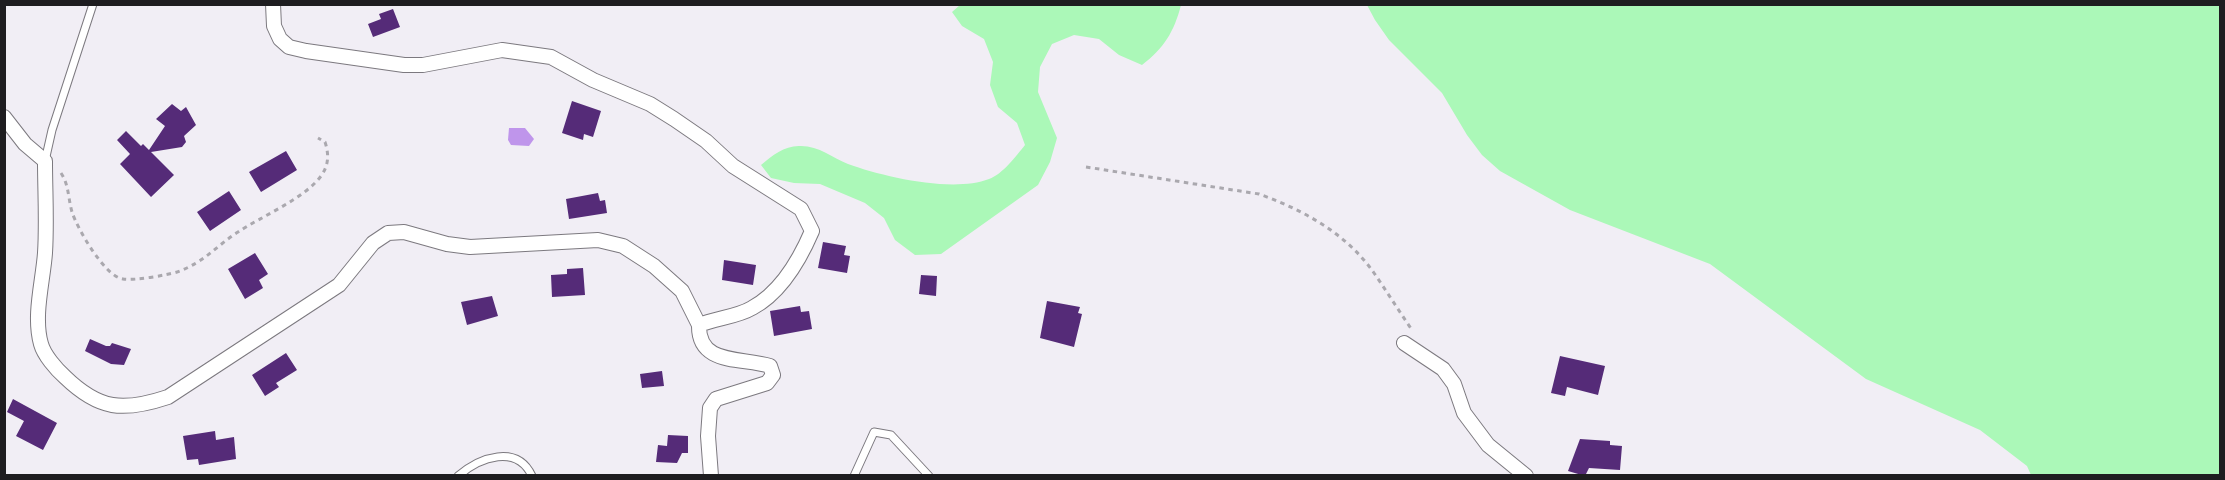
<!DOCTYPE html>
<style>
body{margin:0}
#map{position:relative;width:2225px;height:480px;overflow:hidden;background:#f1eef5;font-family:"Titillium Web",sans-serif}
canvas{display:block}
.frame{position:absolute;inset:0;border:6px solid #1e1d20;pointer-events:none}
</style>
<div id="map">
<canvas width="2225" height="480"></canvas>
<div class="frame"></div>
</div>
<script>
const c = document.querySelector('canvas').getContext('2d');
c.lineJoin = 'round';
function fillPath(path, color) {
  c.fillStyle = color;
  c.fill(path, 'evenodd');
}
function strokePath(path, color, width, dash) {
  c.strokeStyle = color;
  c.lineWidth = width;
  c.lineCap = dash ? 'butt' : 'round';
  c.setLineDash(dash || []);
  c.stroke(path);
}
const green = new Path2D(`
 M960 5H1181C1174 32 1164 48 1142 65L1119 55 1099 39 1074 35 1052 44 1040 67 1038 92 1057 138 1050 162 1038 185 941 254 915 255 895 240 884 218 865 203 820 184 794 183 771 178 761 165C773 155 785 145 801 146 819 146 833 158 848 164 884 177 953 193 989 179 1003 174 1016 156 1025 145L1017 123 998 107 990 85 993 62 984 39 962 26 952 12Z
 M1367 5H2220V475H2031L2027 466 1980 430 1866 379 1710 264 1570 210 1500 171 1482 155 1467 135 1442 93 1389 40 1375 20Z`);
const water = new Path2D(`
 M509 128H525L534 139 529 146 511 145 508 140Z`);
const building = new Path2D(`
 M393 9 400 27 373 37 368 24 381 19 379 14Z
 M572 101 601 111 593 137 584 134 583 140 562 133Z
 M172 104 181 111 186 107 196 125 184 136 186 142 182 147 151 152 174 175 151 197 120 164 130 154 117 140 126 131 141 146 143 144 149 150 165 126 156 119Z
 M286 151 297 170 261 192 249 172Z
 M229 191 241 210 210 231 197 212Z
 M598 193 600 201 605 200 607 213 569 219 566 199Z
 M823 242 846 246 844 255 850 256 847 273 818 268Z
 M255 253 268 274 259 280 263 288 245 299 228 269Z
 M724 260 756 265 753 285 722 280Z
 M583 268 585 295 552 297 551 275 567 274V269Z
 M921 275 937 276 936 296 919 294Z
 M492 296 498 316 467 325 461 302Z
 M1047 301 1080 307 1078 313 1082 314 1074 347 1040 338Z
 M800 306 801 312 809 311 812 329 774 336 770 311Z
 M90 339 106 346H110L112 343 131 349 124 365 111 364 85 351Z
 M286 353 297 370 276 383 279 387 265 396 252 375Z
 M1560 356 1605 366 1598 395 1567 387 1565 396 1551 393Z
 M662 371 664 386 642 388 640 374Z
 M13 399 57 423 43 450 16 436 24 421 7 412Z
 M215 431 216 440 234 437 236 459 199 465 198 459 187 460 183 436Z
 M668 435 688 436V453H682L677 463 656 462 658 445 667 446Z
 M1580 439 1610 441V445L1622 446 1620 470 1589 468 1585 476 1568 471Z`);
const path = new Path2D(`
 M1086 167 1259 194C1303 210 1346 233 1374 273 1387 292 1399 311 1412 330
 M61 173C69 185 68 198 72 212 77 228 105 277 123 279 134 281 167 275 177 272 205 262 216 246 238 232 262 216 304 199 321 176 329 165 329 154 325 142L318 138`);
const service = new Path2D(`
 M45 161 52 130 93 4
 M458 476C480 457 517 444 532 476
 M854 476 874 432 891 435 929 476`);
const minor = new Path2D(`
 M273 4 274 26 280 39 289 47 306 51 404 65H423L502 50 551 57 593 80 650 104 674 119 706 141 733 166 801 209 812 231C800 259 780 293 752 308 737 317 716 318 699 325 698 366 742 357 770 366L773 375 767 383 716 399 710 408 708 436 711 476
 M4 117 25 144 45 161C45 191 47 222 45 253 43 281 33 316 41 344 44 355 56 369 65 377 99 410 123 412 168 397L339 285 373 243 388 233 404 232 447 244 470 247 598 240 623 246 654 266 682 291 699 325
 M1404 343 1443 369 1454 384 1464 413 1488 445 1526 476`);
fillPath(green, '#abf8b8');
fillPath(water, '#bf95eb');
fillPath(building, '#552b78');
strokePath(service, '#7c797f', 9);
strokePath(minor, '#7c797f', 16);
strokePath(path, '#aaa8ae', 3, [4.5, 4.5]);
strokePath(service, '#fff', 7);
strokePath(minor, '#fff', 14);
</script>
